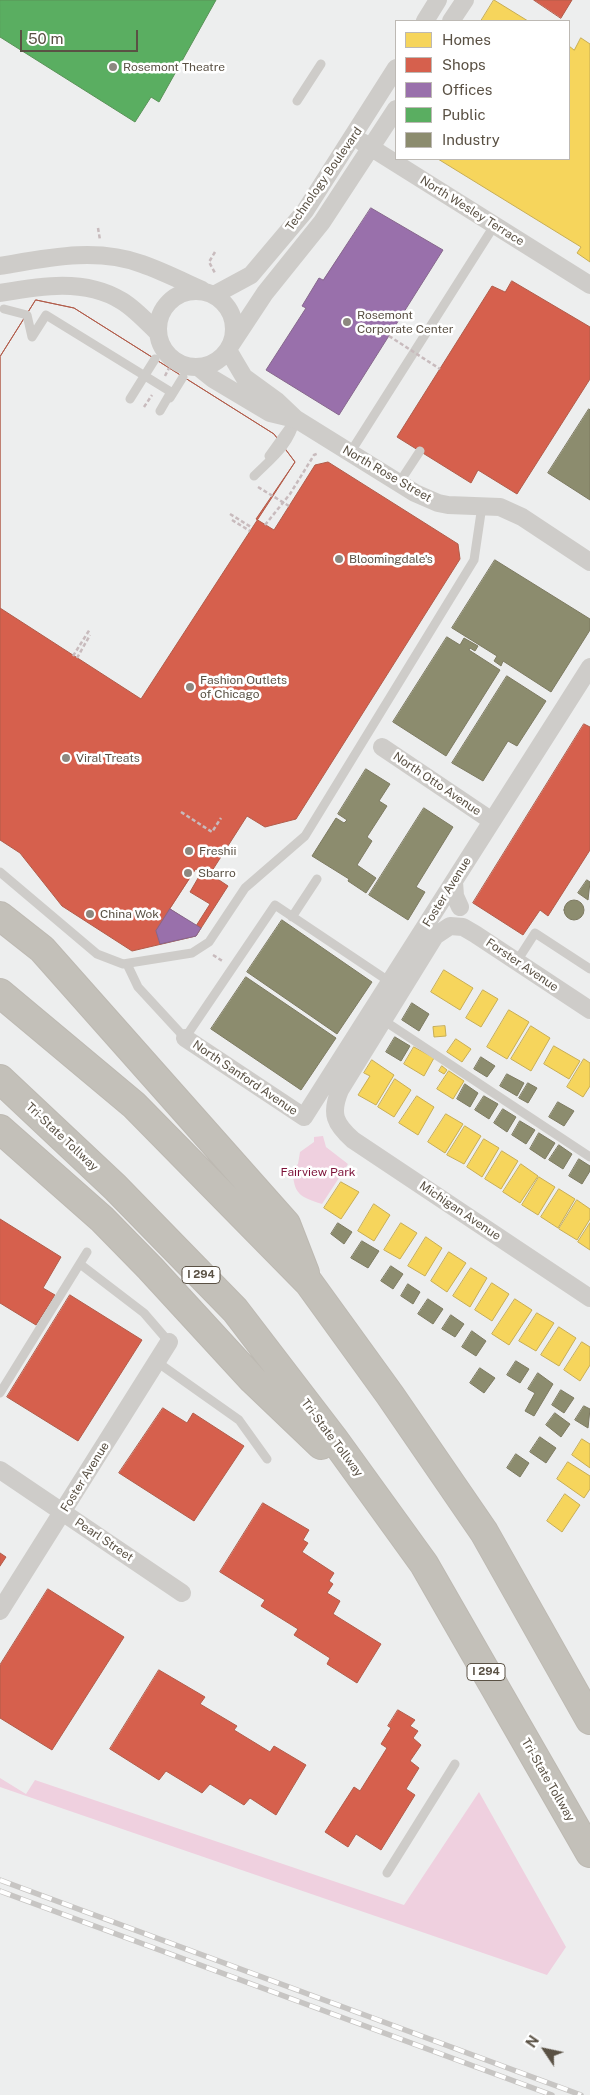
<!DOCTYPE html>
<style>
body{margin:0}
#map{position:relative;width:590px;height:2095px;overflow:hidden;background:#edeeee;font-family:"Public Sans",sans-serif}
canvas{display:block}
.legend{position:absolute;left:395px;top:20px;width:175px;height:140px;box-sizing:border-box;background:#fff;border:1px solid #bdb9b4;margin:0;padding:6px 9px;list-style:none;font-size:15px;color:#5a5144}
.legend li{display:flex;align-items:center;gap:10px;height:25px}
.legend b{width:25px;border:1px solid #bdb9b4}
.north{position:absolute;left:520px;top:2025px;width:50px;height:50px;-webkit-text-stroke:4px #fff;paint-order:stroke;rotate:304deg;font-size:14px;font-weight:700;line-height:20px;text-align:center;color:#5a5144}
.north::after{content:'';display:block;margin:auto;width:18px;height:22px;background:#5a5144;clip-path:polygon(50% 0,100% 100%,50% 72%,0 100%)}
.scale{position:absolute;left:20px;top:30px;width:118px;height:22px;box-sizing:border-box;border:2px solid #5a5144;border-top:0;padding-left:6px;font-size:15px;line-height:18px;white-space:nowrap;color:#5a5144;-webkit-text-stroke:4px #fff;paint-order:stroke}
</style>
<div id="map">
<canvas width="590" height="2095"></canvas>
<ul class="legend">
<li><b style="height:14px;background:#f6d55c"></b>Homes</li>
<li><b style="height:14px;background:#d6604d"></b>Shops</li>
<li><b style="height:14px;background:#9970ab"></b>Offices</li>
<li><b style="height:14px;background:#5aae61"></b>Public</li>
<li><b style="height:14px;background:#8c8c6e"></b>Industry</li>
</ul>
<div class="north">N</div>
<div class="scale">50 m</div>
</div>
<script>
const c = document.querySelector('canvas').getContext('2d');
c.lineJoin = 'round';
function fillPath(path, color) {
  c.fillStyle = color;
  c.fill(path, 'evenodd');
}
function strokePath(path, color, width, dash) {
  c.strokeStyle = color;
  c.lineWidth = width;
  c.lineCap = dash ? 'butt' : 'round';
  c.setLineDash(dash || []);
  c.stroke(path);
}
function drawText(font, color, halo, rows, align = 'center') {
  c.font = font + ' "Public Sans",sans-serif';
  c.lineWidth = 5;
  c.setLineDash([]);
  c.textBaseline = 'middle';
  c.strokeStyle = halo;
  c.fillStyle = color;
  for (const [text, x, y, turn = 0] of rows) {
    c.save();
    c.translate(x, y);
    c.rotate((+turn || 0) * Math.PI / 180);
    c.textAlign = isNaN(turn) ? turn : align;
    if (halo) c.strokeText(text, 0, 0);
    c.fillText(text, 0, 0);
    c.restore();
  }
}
const green = new Path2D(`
 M323 1136 326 1147 348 1164 322 1204C300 1197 293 1194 293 1169L298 1164 300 1152 314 1142V1137Z
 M0 1778 26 1794 35 1780 404 1905 479 1792 566 1947 547 1975 0 1787Z`);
const homes = new Path2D(`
 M494 0 528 21H481Z
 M581 38 590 44V262L577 253 581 247 438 159H569V46L574 50Z
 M444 970 473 988 460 1010 431 992Z
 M483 990 498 999 481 1027 466 1018Z
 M509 1010 529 1022 507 1059 487 1047Z
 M445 1026 446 1036 434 1037 433 1027Z
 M531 1026 550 1038 531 1071 511 1059Z
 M456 1039 471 1049 462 1062 447 1052Z
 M554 1046 580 1061 569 1079 544 1064Z
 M414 1047 434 1058 424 1076 404 1064Z
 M584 1059 590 1063V1086L583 1097 567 1087Z
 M372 1060 394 1075 376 1105 358 1095 370 1076 364 1073Z
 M442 1066 447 1070 444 1074 439 1071Z
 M449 1071 464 1081 453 1099 437 1089Z
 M395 1079 411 1090 394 1117 378 1107Z
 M417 1096 434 1107 418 1135 399 1123Z
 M446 1114 463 1124 445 1153 428 1142Z
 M465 1126 481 1136 464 1164 447 1155Z
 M484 1139 499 1148 482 1177 467 1167Z
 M502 1151 518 1161 501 1189 485 1179Z
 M521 1164 538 1176 520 1203 503 1192Z
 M539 1177 555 1187 538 1215 522 1205Z
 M341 1182 359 1192 341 1219 324 1208Z
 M559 1189 575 1199 558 1228 541 1217Z
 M577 1200 590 1209V1219L577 1240 559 1229Z
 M374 1204 390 1215 374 1241 358 1231Z
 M401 1223 417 1233 400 1259 384 1250Z
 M590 1223V1250L578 1242Z
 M426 1237 442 1248 425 1276 408 1266Z
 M449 1252 466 1263 447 1292 431 1281Z
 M471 1268 487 1278 470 1307 453 1296Z
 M492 1283 509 1294 492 1321 475 1310Z
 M515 1299 532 1310 509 1345 492 1334Z
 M537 1313 554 1323 536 1351 519 1341Z
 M559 1327 576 1338 559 1366 541 1355Z
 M582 1342 590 1347V1365L580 1381 564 1370Z
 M582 1439 590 1444V1468L572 1455Z
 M568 1462 590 1476V1489L584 1498 557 1479Z
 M565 1494 580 1505 562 1532 547 1521Z`);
const shops = new Path2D(`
 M534 0H572L561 18Z
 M512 281 590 327V379L517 494 478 470 471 483 397 437 492 286 505 292Z
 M36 300 74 308 274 434 295 462 256 519 274 530 315 465 328 462 458 544 460 559 296 819 265 827 247 816 210 874 228 886 196 936 132 951 62 906 20 853 0 840V357Z
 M36 300 74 308 274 434 295 462 141 699 0 608V357Z
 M584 724 590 727V850L548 916 540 910 523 935 473 903Z
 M196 869 201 873 190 892 210 904 196 926 170 909Z
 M0 1219 61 1257 43 1288 55 1295 36 1325 0 1303Z
 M70 1295 142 1340 78 1441 7 1397Z
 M163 1408 187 1423 193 1413 244 1446 194 1521 119 1473Z
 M263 1503 309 1530 303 1540 308 1543 302 1552 334 1573 329 1581 333 1584 327 1593 340 1601 333 1614 381 1644 357 1683 327 1664 330 1658 294 1635 298 1629 261 1606 265 1600 220 1572Z
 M0 1553 6 1557 0 1566Z
 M48 1589 124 1637 52 1750 0 1718V1665Z
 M159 1670 205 1697 200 1704 237 1726 234 1730 270 1752 274 1746 306 1765 276 1815 250 1798 244 1805 210 1784 202 1793 166 1771 159 1780 110 1749Z
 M398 1710 415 1720 410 1726 418 1731 413 1738 421 1745 410 1761 419 1768 406 1789 415 1795 381 1850 356 1834 348 1847 325 1832 354 1787 360 1791 387 1748 381 1744 391 1728 388 1726Z`);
const offices = new Path2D(`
 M371 208 443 250 339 415 266 370 306 308 302 306 319 278 323 280Z
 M170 909 201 928 196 936 160 944 156 931Z`);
const public = new Path2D(`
 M0 0H216L159 102 151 97 135 122 0 37Z`);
const industry = new Path2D(`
 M589 409 590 410V500L548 473Z
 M495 560 590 619V630L551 692 503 661 501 666 494 661 497 656 452 628Z
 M447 637 460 645 464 638 478 646 475 651 470 648 469 650 500 670 446 756 393 722Z
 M507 676 546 701 517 746 508 741 483 781 452 763Z
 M366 769 390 784 379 801 387 806 367 837 372 841 357 865 376 878 366 893 348 881 349 879 312 856 336 818 344 823 347 820 338 814Z
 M424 808 453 827 416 887 425 892 408 920 369 895Z
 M587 880 590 882 588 900 578 893Z
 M564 910a10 10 0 1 1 20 0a10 10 0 1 1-20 0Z
 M282 920 372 982 337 1034 247 972Z
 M246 977 336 1038 301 1090 211 1029Z
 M412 1003 429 1014 419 1031 402 1020Z
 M395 1037 410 1046 401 1061 386 1052Z
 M481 1057 495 1066 487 1077 474 1069Z
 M507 1074 524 1083 517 1096 500 1086Z
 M528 1083 537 1088 528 1103 519 1098Z
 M465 1084 478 1093 470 1107 457 1099Z
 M484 1096 498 1104 489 1119 475 1110Z
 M558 1102 574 1111 564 1126 549 1117Z
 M503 1109 516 1117 507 1132 494 1123Z
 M520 1121 535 1130 526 1144 512 1135Z
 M539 1133 555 1143 545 1159 530 1149Z
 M559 1145 572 1154 563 1169 549 1160Z
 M579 1159 590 1166V1171L582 1184 569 1176Z
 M338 1223 352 1232 344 1244 331 1234Z
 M362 1241 379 1251 368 1268 351 1258Z
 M391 1266 403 1274 393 1289 381 1281Z
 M408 1284 420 1292 413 1304 401 1296Z
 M428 1299 443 1309 433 1324 418 1314Z
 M451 1315 464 1324 455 1337 442 1329Z
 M472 1331 486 1341 476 1356 462 1347Z
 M516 1361 529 1369 520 1383 507 1375Z
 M480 1368 495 1378 484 1393 470 1383Z
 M538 1373 553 1384 534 1416 525 1411 535 1393 528 1389Z
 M561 1390 574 1398 564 1413 552 1405Z
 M584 1406 590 1409 588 1428 575 1420Z
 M555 1413 570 1424 561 1437 546 1425Z
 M540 1437 556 1448 546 1463 530 1452Z
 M516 1454 529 1463 520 1477 507 1468Z`);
const path = new Path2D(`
 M98 228 100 240
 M215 252 209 262 215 273
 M165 376 169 368
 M144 407 152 395
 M258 487 289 506
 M230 514 251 527
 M232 520 250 531
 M265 525 290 494 314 455 319 453
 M73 656 90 629
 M77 658 90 635
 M181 812 212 832 221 818
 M213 955 224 962`);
const service = new Path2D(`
 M297 101 321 64
 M4 309 27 315 32 337
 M32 337 46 315 171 392 160 411
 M170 398 183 377
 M130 399 155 359
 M350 453 494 226
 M269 456 292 424
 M254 476C273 457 289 446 296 419
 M399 483 420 451
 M0 872 97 954 123 964 192 953 209 942 245 888 305 836 474 560 482 506
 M292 917 317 879
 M517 961 535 933 590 969
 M127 964 138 987 185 1038 275 905 390 982
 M383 1020 590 1157
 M80 1264 144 1313 169 1342
 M157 1362 239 1420 267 1459
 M0 1393 87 1252
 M387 1873 455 1764`);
const minor = new Path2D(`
 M425 21 438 0
 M451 21 465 0
 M362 142 590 285
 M0 266C47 258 96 247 142 264 162 271 182 281 202 290
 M158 329a38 38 0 1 1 76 0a38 38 0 1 1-76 0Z
 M0 293C40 286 85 278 122 301 135 309 146 321 157 332
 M214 295 251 275 305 211 396 68
 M230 346 265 293 322 222 396 109
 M228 350 244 377 277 401 296 419 415 493 438 503 448 505 500 507 522 517 590 562
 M198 367 213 379 270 413 295 419
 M382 747 492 821
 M454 882 455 896 460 907
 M590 1010 475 934 463 927 450 926 435 936 340 1090C330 1114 335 1124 353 1140L590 1298
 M185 1038 304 1117 590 667
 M0 1470 182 1593
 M0 1611 169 1342`);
const motorway = new Path2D(`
 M0 916 42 949 286 1224 305 1273
 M0 993 134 1105 309 1283 390 1395 484 1532 590 1720
 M0 1079 115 1187 235 1310 333 1438 424 1564 590 1853
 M0 1129 102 1219 150 1268 253 1380 321 1445`);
const rail = new Path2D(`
 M0 1880 581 2095
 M0 1891 552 2095`);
const pathBridge = new Path2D(`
 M389 336 440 369`);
const markers = [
 [113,67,5,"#8d8880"],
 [347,322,5,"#8d8880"],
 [339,559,5,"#8d8880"],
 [190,687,5,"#8d8880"],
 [66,758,5,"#8d8880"],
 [189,851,5,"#8d8880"],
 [188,873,5,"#8d8880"],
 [90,914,5,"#8d8880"]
];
const shields = [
 [201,1275,38],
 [486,1672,38]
];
const shieldNames = [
 ["I 294",201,1275],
 ["I 294",486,1672]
];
const poiNames = [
 ["Rosemont Theatre",123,67],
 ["Rosemont",357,315],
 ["Corporate Center",357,329],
 ["Bloomingdale's",349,559],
 ["Fashion Outlets",200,680],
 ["of Chicago",200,694],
 ["Viral Treats",76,758],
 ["Freshii",199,851],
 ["Sbarro",198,873],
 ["China Wok",100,914]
];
const streetNames = [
 ["Technology Boulevard",324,179,-55],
 ["North Wesley Terrace",472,211,32],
 ["North Rose Street",387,474,30],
 ["North Otto Avenue",437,784,34],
 ["Foster Avenue",447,892,-58],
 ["Forster Avenue",522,965,34],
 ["North Sanford Avenue",245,1078,34],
 ["Tri-State Tollway",62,1137,43],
 ["Michigan Avenue",460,1211,34],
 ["Tri-State Tollway",332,1438,53],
 ["Foster Avenue",85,1477,-58],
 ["Pearl Street",104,1540,34],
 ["Tri-State Tollway",548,1780,60]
];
const parkNames = [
 ["Fairview Park",318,1172]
];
fillPath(green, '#efd0df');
fillPath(homes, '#f6d55c');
strokePath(homes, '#c7ad55', 1);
fillPath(shops, '#d6604d');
strokePath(shops, '#b15c4a', 1);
fillPath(offices, '#9970ab');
strokePath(offices, '#86678c', 1);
fillPath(public, '#5aae61');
strokePath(public, '#5a9258', 1);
fillPath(industry, '#8c8c6e');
strokePath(industry, '#7d7a61', 1);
strokePath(motorway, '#bdb9b2', 30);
strokePath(path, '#c8bbbd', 2.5, [4, 2.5]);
strokePath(service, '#ceccc9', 9);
strokePath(minor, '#ceccc9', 18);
strokePath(motorway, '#c3c0b9', 28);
strokePath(rail, '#c7c5c3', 5.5);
strokePath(rail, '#fff', 4, [11]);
strokePath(pathBridge, '#c8bbbd', 2.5, [4, 2.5]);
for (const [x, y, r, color] of markers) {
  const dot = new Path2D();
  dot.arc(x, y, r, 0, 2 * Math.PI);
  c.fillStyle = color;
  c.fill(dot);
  strokePath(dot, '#fff', 2);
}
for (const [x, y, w] of shields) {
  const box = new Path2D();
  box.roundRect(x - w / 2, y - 8.5, w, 17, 4);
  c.fillStyle = '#fff';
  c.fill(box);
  strokePath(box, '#5a5144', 1);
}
drawText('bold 11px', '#5a5144', null, shieldNames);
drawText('12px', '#5a5144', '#fff', poiNames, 'left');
drawText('12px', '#5a5144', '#fff', streetNames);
drawText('12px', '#7d1339', '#fff', parkNames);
</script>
